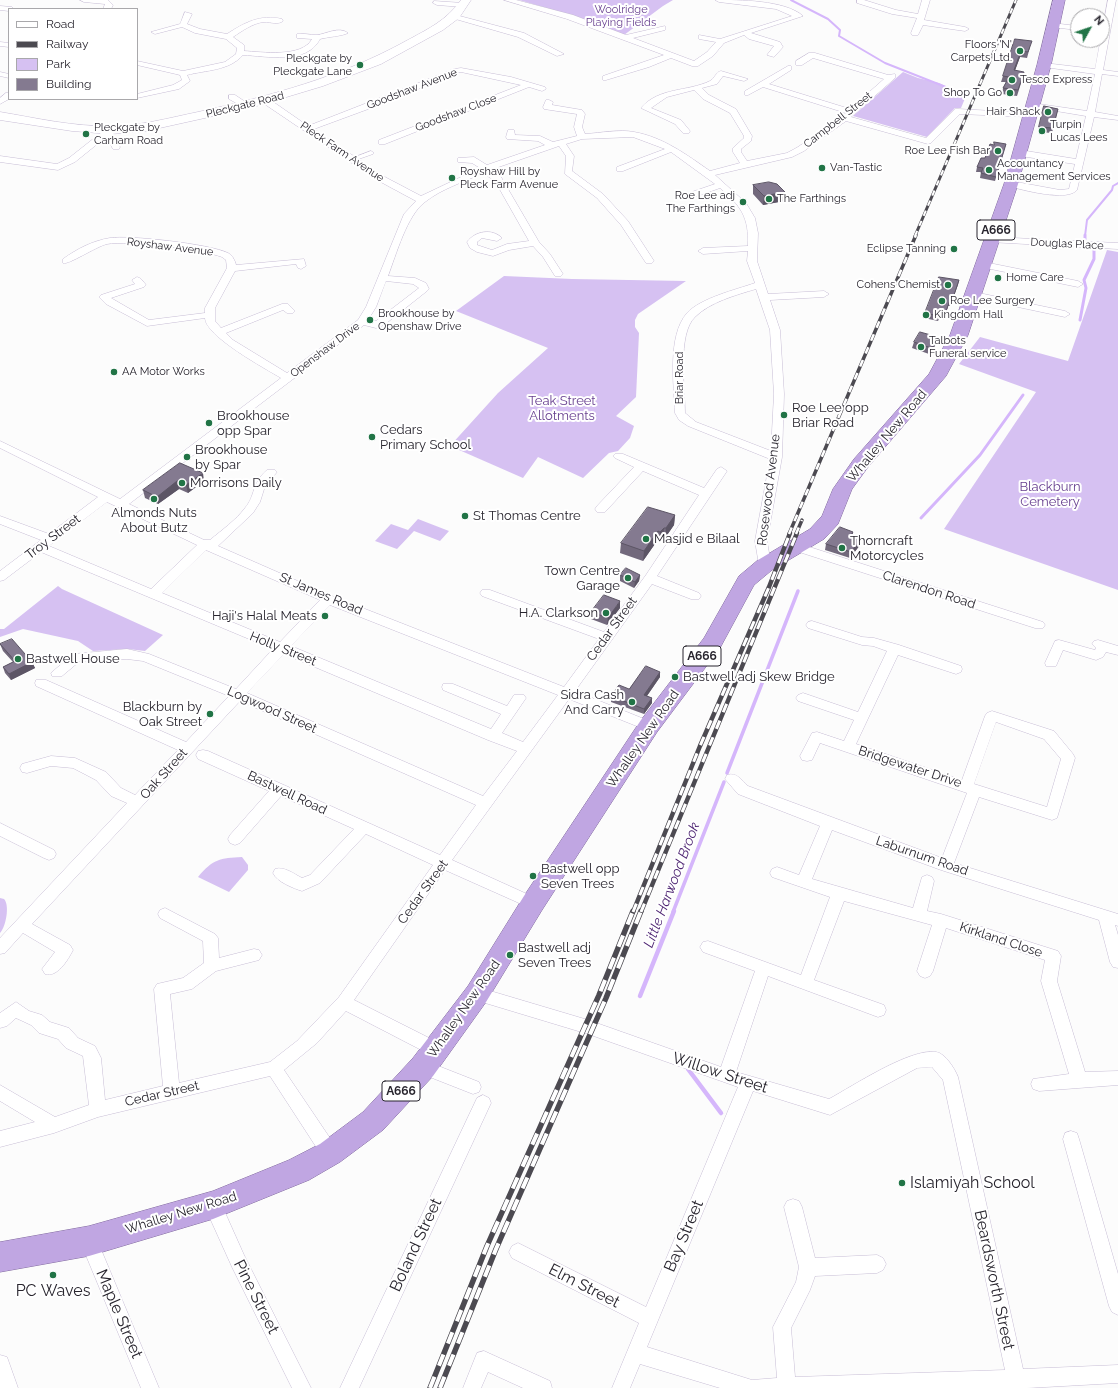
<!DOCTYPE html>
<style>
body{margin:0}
#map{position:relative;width:1118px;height:1388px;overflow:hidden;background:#fcfcfc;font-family:Raleway,sans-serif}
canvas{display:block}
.legend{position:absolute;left:8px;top:8px;width:130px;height:92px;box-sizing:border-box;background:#fff;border:1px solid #a9a8ab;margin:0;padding:5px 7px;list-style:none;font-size:12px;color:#28252e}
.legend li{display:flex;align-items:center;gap:8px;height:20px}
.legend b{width:20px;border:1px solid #a9a8ab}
.north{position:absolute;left:1070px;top:8px;width:40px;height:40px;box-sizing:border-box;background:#fff;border:1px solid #a9a8ab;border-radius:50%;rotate:50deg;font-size:11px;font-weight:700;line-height:16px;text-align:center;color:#28252e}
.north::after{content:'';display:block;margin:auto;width:14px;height:18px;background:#217446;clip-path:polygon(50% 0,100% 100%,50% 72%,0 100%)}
</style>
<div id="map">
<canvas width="1118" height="1388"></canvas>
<ul class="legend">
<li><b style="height:5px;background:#fff"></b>Road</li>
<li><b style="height:5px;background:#4c4a51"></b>Railway</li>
<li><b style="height:11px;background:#d6c1f2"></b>Park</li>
<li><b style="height:11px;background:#847a90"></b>Building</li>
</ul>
<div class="north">N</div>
</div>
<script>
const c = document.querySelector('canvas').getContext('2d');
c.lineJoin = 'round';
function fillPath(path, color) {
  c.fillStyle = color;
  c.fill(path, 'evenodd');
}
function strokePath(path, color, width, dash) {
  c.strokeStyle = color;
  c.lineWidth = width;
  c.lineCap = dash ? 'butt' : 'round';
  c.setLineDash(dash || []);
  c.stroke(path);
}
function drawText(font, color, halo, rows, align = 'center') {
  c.font = font + ' Raleway,sans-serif';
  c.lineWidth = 4;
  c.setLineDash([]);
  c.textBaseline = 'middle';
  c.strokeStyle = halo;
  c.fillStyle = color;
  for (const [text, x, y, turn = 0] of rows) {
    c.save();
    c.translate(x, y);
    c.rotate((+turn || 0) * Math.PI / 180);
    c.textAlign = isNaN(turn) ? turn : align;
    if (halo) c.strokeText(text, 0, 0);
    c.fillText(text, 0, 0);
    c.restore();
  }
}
const green = new Path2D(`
 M519 0H673L663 6 624 35 574 16Z
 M903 72 918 78 939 83 966 96 961 108H955L927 137 853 116Z
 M1107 250 1118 252V590L944 529 1036 392 959 364 980 337 1068 361Z
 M504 276 572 279 686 281 638 314 635 320V327L639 333 636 397 616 416 634 426 630 438 618 451 609 453 583 478 538 457 523 478 450 446 498 393 548 348 456 311Z
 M418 519 449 531 440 541 414 531 397 549 375 541 391 524 408 530Z
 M58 586 62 589 163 635 145 651 128 649 93 651 78 641 23 629 0 637V629H4Z
 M242 857 248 865V870L229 892 198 877C213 859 220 858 242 857Z
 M0 898 4 899C10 905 6 927 0 933Z`);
const streamFar3 = new Path2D(`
 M791 0 828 19 840 30 839 36 885 63 961 93
 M1085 236 1087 220 1112 190 1113 186 1118 183`);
const streamFar2 = new Path2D(`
 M1085 239V235
 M1080 320 1086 288 1084 280 1094 259V248
 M921 518 980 455 1023 395`);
const streamFar1 = new Path2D(`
 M727 773 798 591
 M673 912 724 782`);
const stream = new Path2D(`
 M640 996 674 911
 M688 1069 721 1113`);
const pedestrian = new Path2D(`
 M371 151 374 153 373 154 353 161 350 159Z`);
const minor = new Path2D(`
 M80 0H108L113 5 111 9H103L105 4 84 2Z
 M504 0H516L573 15 626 35 665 26V30L633 38 694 61 707 52 716 42 699 39V35L720 39 792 16 776 9 719 2 715 0C739 0 785 0 803 16L751 33 780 42 783 47 774 57 767 55 774 46 749 39 744 35 724 43 713 56 698 66H692L671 58 649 67 606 80H603V76L664 55 567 19Z
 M857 0H864L896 10 918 14 922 0H930L924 20 965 27 969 29 965 31 923 25 918 35H912L911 33 917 18 892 14 857 3Z
 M1108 0H1116L1103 70 1118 72V76L1102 74 1095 112 1118 116V120L1094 117 1077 190C1067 202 1023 190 1008 186V182L1011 181 1060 190 1069 189 1075 164 1020 156 1016 153 1020 150 1076 159 1086 116 1032 107 1028 105 1032 103 1087 111 1095 74 1044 67 1040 65 1044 63 1095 69Z
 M434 1 463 3 467 5 463 7 437 5 433 3Z
 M0 6 12 7 13 9H9V11L0 10Z
 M185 12 192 14 187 24 200 29 227 34C244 23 260 14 282 19L283 21C278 25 271 22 264 22 253 23 242 31 233 37L244 45V51C262 52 302 58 312 39L297 38V34C304 33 310 35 317 35 326 34 339 26 348 33 343 36 327 37 320 39 307 65 266 56 243 55 229 71 206 70 187 75L190 81 179 89 137 98V94L173 85 182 80 180 75 176 74 137 65V61L183 71 225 62 236 54 237 48 226 39 195 33 182 27 155 34 151 32 180 24Z
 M452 14 524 33 564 54 557 56 518 37 452 18Z
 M1051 23 1078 26V30L1051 27Z
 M0 42 9 43V47L0 46Z
 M809 53H815L888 75 895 74V78L851 117 926 138 955 109H958L1030 113 1034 115 1030 117 960 114 931 143 928 144 846 121 804 151 792 157 715 175 746 203 755 218 758 233 757 261 768 294 824 291 829 294 824 297 770 300 780 330 784 394 782 457 767 541 771 565 769 568H761L759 565 755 541 770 459 688 426 679 420 675 413C674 385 667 336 687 313 701 298 735 290 755 283L747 261 748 251 703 254 698 251 703 248 748 246C749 217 741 206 720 188L689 199H683V195L715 184 671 152 623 171H617V167L665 149 633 137 582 139 566 144 574 156 572 171 603 194 628 221 654 261 652 263H646L621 225 597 198 565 174 566 156 559 146 490 170 501 177 539 242 550 254 563 274 561 276H555L543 257 533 246 509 250 493 256 477 252 470 248 467 242C475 231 492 228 502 238L497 241 482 238 477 242V245L492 250 507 244 529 241 495 181 483 173C464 182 441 189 425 202 407 215 396 255 388 276L415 278 426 283 429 289 427 291 384 325 376 328 364 325 129 504 204 540H210C222 530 236 520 245 508 256 495 251 484 267 470H275L277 472 265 486 260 502 253 513 218 546 332 596 564 687 599 639 482 596 480 593 482 590H490L604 632 646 575 699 495 643 471 605 512H597L595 509 597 506 634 467 615 458 613 456 615 454H623L704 488 717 469 721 467 727 471 657 576 699 593 701 596 699 599H691L652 584 575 691 654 723 656 726 654 729 649 731 569 699 452 860 538 899 540 903 538 907 533 909 528 907 445 870 354 1000 441 1044 443 1049 441 1054 435 1056 429 1054 346 1011 317 1043 284 1070 336 1147 338 1153 336 1159 330 1161 324 1159 270 1076 98 1117 54 1133 0 1147V1131L35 1122 0 1101V1085L55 1117 89 1105 83 1056 66 1048 58 1039 39 1033 31 1025 16 1018 7 1026 0 1028V1013L16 1002 29 1011 42 1015 50 1022 69 1028 78 1038 95 1046 101 1058 105 1100 163 1086 154 989 157 984 183 978 204 963 203 941 160 918 158 914 160 910 165 908 215 934 218 938 219 958 254 949 259 950 262 955 259 960 216 971 192 989 170 994 179 1083 270 1062 297 1041 339 997 433 865 366 834 320 883 302 891C293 888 277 882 273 873L275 869C284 866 294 874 302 878L310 875 354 829 281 796 240 843 235 845 230 843 228 839 230 835 269 791 198 759 196 755 198 751 203 750 208 751 440 855 476 805 240 701 32 924 70 945 73 950C68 960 57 978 45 974L42 969 55 952 23 933 5 953 0 954V938L127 803 111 796 96 780 73 768 51 766 27 773 22 772 20 768 22 764 51 756 75 758 106 772 121 788 135 795 178 750 36 686 35 683 36 680H46L186 742 229 696 143 661 127 659 80 661 62 676H52L51 673 73 654 127 649 149 654 236 689 273 649 41 552 4 580 0 581V571L41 540 0 524V516L49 534 98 497 0 448V441L120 499 281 378C266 369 205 336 205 318L147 326 106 304 99 297 101 295 135 284 132 280 137 277C141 278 143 281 146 285L144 287 111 298 149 320 205 313V308L227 268 226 260 222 257C201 249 128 240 107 244 95 247 69 265 63 263V259C77 249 92 241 110 238 129 235 210 244 228 253 232 255 235 260 236 265L304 259 306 266 301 269 298 268 296 264 235 271 215 308V321L221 328 282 304H288L295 311 293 313H287L283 310 226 333 233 340 287 373 358 320 366 307 404 214 416 201 377 180 263 103V99H269L308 126 454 69 461 68 511 77 545 87 546 89 542 91 529 87 385 144H379V140L521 85 461 72 456 73 390 101 314 129 383 176 421 196 480 168 472 163 458 162V158L474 157 487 165 545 145 538 141 507 139 506 137 508 130H514L515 135 540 136 553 142 577 136 574 127 577 114 544 109 543 107 546 100H549L553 102 552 105 582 110 585 114 582 127 585 134C601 133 619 129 634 132 663 137 687 155 710 171L740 163 733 152V148L744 138V136L730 113 703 99 694 90 667 97 651 108 681 120 690 131 689 133H683L675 124 641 108C659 87 687 92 710 81 715 78 716 72 721 71L748 79 744 81 723 76 717 84 702 88 709 95 736 109 752 136 751 141 741 149V152L747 161 787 153 798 147 846 113 763 87 748 95H745V91L788 66H791V70L769 84 850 109 884 79 813 58 802 65H796V61ZM386 281 413 284 419 288 376 321 368 320 376 307ZM756 289 770 330 774 394 771 451 696 422 685 413C685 389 677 334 695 317 710 302 736 295 756 289ZM107 502 197 545 151 589 49 546ZM206 550 320 600 280 642 162 593ZM330 605 558 695 523 742 502 733 526 698 524 695H514L507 706 453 684H443L442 687 443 690 501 714 491 729 291 646ZM284 654 488 740 517 751 483 796 247 693Z
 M0 72 9 74V78L0 76Z
 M6 93H9V99L0 104V98Z
 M229 95H235L250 105 243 107 229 99Z
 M111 127 115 130 113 134 120 147 119 149H113L106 137 75 162 58 170 0 162V156L57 164 69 158 107 128Z
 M992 237 1118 243V249L989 242 987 240Z
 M984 262 1078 281 1083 284 1078 287 981 267V263Z
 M974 292 1065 311 1070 314 1065 317 971 297 969 295 971 293Z
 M797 543 1043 622 1045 625 1043 628H1035L793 550 791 547 793 544Z
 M812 621 862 637 874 638 899 645 961 666 962 669 961 672 956 674 898 655 856 744 962 780 985 716 987 713 992 711 1054 731 1073 754 1075 758 1057 818 1052 820 979 797 954 863 1118 914V926L1115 925 1118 935V968L1113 967 1110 962 1099 920 941 870 832 830 812 879 913 908 922 877 927 875 932 877 934 881 927 911 941 914 1058 951 1061 956 1057 981 1085 1072 1118 1071V1085L1039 1091 1033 1089 1031 1084 1033 1079 1069 1074 1041 981 1045 960 946 928 933 971 930 976 925 978 920 976 917 971 932 925 844 901 814 980 884 1005 886 1010 884 1015 878 1017 768 976 736 1072 829 1099C853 1086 910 1048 936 1052 945 1053 955 1069 958 1077L1023 1369 1118 1365V1383L1027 1388H720L640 1364 630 1388H612L639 1323 512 1258 509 1252 512 1246 518 1243 646 1307 738 1087 588 1034 472 999 469 994 472 989 477 987 588 1020 721 1067 755 971 703 952 700 947 703 942 708 941 801 975 830 897 772 877 770 873 772 869 777 867 799 875 820 826 738 794 725 779 727 775C737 772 741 780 748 786L942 858 967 793 820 743 812 760 807 761 802 760 800 756 812 733 817 732 844 741 854 720 798 701 796 698 798 695 803 693 858 712 887 651 873 646 862 645 808 628 806 625 808 622ZM996 722 1044 739 1061 759 1047 807 974 784ZM932 1067 943 1080 1005 1370 795 1377 791 1328 810 1290 815 1276 877 1273 883 1270 886 1264 883 1258 877 1255 815 1258 802 1207 799 1201 793 1199 787 1201 784 1207 799 1267 796 1282 773 1327 777 1378 752 1380 647 1347 753 1091 830 1115 917 1068Z
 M1059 640 1095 650 1096 648 1092 644 1094 641 1098 640 1118 646V655L1106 652 1103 657 1096 660 1063 650 1056 666H1046L1045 663 1055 641Z
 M0 823 54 850 56 854 54 858 49 860 44 858 0 836Z
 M423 1060 479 1082 481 1087 479 1092 473 1094 417 1072 415 1067 417 1062Z
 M483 1095 489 1098 491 1103 359 1388H340L477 1098Z
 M1071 1131 1077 1133 1079 1139 1118 1274V1315L1112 1312 1109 1306 1063 1139 1065 1133Z
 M213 1197 219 1199 244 1255 311 1388H292L232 1267 204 1205 207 1199Z
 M89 1232 95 1235 159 1388H141L80 1241 83 1235Z
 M484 1351 550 1381 552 1388H523L488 1372 481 1388H463L477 1353Z
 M0 1355 7 1357 18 1388H0Z`);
const secondary = new Path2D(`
 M461 0H471L459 18 443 30 381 64 323 86 250 108 146 131 111 134 72 131 0 120V112C36 118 74 127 111 126 140 126 169 118 198 112 270 96 341 77 406 41 428 29 446 21 461 0Z`);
const trunk = new Path2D(`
 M1053 0H1065L1051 65 1018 184 968 335 946 376 868 467 852 489 838 524 824 539 772 570 754 585 720 648 657 732 542 910 486 1002 433 1076 383 1130 340 1162 309 1180 213 1219 89 1256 0 1272V1242L89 1226 213 1191 289 1160 320 1144 363 1112 413 1058 468 986 524 896 641 720 704 638 739 576 758 560 810 529 822 516 833 489 854 459 929 374 950 335 1004 184 1037 65Z`);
const railFar3 = new Path2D(`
 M915 236 1016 0`);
const railFar2 = new Path2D(`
 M789 534 916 235
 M796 534 802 520`);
const railFar1 = new Path2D(`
 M633 912 700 746 769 587 790 533
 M641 912 797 533`);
const rail = new Path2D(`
 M430 1388 487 1246 599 995 633 911
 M440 1388 496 1249 606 998 641 911`);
const wall = new Path2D(`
 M1015 39 1030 47 1027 58 1020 57 1015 70 1023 77 1017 96 1002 94 1003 88 1006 82H1001L1003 76Z
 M1044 106 1058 109 1052 133 1038 132Z
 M1006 144 995 181 980 178 981 172H976L977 167 985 158 994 145Z
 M753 185 785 192 784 201 763 205 753 194Z
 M959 280 958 285 950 306H948L944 320 939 319 938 321 924 318 925 313Z
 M914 342 937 343 929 354 912 348Z
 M180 463 204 481 188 493 179 489 158 504 145 498 143 490Z
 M675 515 674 525 665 538 663 537 660 542 657 541 643 561 620 553 621 543Z
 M853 532V535L860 545 850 558 825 550 826 544Z
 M620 575H640L639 581 634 588 620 581Z
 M620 608 607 625 591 619V612Z
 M0 644 32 662 35 668 11 680 5 673 3 667 13 662 3 651Z
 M660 672V677L647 696 652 698V703L644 714 611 702V696L629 689Z`);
const shadedWall = new Path2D(`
 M1021 51 1020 57 1013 76 1014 70Z
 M785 192 784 201 763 205 764 196Z
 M950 300 948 306 944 320 945 314Z
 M938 337 937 343 929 354 931 348Z
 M203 473 204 481 188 493 186 485Z
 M177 481 179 489 158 504 157 497Z
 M675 515 674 525 665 538 666 528Z
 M664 528 663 537 660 542V532Z
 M658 531 657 541 643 561 644 551Z
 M861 539 860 545 850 558 851 552Z
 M640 575 639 581 634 588 635 582Z
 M620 601V608L607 625 608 618Z
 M32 662 35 668 11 680 9 674Z
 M660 672V677L644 700V695Z
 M652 698V703L644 714V709Z`);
const building = new Path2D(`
 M1015 39 1032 41 1028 52 1021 51 1014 70 1024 72 1018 90 1003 88 1009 77 1003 76Z
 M1044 106 1058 109 1053 128 1039 127Z
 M994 142 1006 144 996 177 981 173 983 168 977 167 981 158H985L990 144 994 145Z
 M769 182 777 184 785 192 764 196 753 185Z
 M939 277 959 280 952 301 950 300 945 314 940 313 939 316 925 313Z
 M920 332 938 337 931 348 914 342Z
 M180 463 203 473 186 485 177 481 157 497 143 490Z
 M648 507 675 515 666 528H664L660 532 658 531 644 551 621 543Z
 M840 527 853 532 851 535 861 539 851 552 826 544Z
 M626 568 640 575 635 582 620 575Z
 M604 595 620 601 608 618 591 612Z
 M12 639 32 662 9 674 3 667 15 661 0 644Z
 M646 666 660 672 644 695 652 698 644 709 611 696 619 685 629 689Z`);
const markers = [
 [1020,51,4,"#217446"],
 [360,65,4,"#217446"],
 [1012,80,4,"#217446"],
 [1010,93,4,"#217446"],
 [1048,112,4,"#217446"],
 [1042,131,4,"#217446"],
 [86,134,4,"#217446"],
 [998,151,4,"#217446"],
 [822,168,4,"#217446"],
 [989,170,4,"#217446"],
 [452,178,4,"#217446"],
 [769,199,4,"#217446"],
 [743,202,4,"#217446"],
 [954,249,4,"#217446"],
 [998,278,4,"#217446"],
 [948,285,4,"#217446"],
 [942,301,4,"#217446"],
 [926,315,4,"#217446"],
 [370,320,4,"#217446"],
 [921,347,4,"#217446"],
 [114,372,4,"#217446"],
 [784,415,4,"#217446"],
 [209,423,4,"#217446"],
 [372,437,4,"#217446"],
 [187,457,4,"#217446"],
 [182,483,4,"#217446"],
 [154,499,4,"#217446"],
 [465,516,4,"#217446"],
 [646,539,4,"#217446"],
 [842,548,4,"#217446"],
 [628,578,4,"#217446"],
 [606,613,4,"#217446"],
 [325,616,4,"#217446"],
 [18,659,4,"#217446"],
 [675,677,4,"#217446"],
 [632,702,4,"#217446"],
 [210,714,4,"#217446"],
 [533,876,4,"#217446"],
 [510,955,4,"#217446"],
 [902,1183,4,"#217446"],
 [53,1275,4,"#217446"]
];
const farParknames = [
 ["Woolridge",621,10],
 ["Playing Fields",621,23]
];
const farPoinames = [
 ["Floors 'N'",1012,45,"right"],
 ["Carpets Ltd.",1012,58,"right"],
 ["Pleckgate by",352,59,"right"],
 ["Pleckgate Lane",352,72,"right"],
 ["Tesco Express",1020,80],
 ["Shop To Go",1002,93,"right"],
 ["Hair Shack",1040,112,"right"],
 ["Turpin",1050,125],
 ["Lucas Lees",1050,138],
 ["Pleckgate by",94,128],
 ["Carham Road",94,141],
 ["Roe Lee Fish Bar",990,151,"right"],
 ["Accountancy",997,164],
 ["Management Services",997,177],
 ["Van-Tastic",830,168],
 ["Royshaw Hill by",460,172],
 ["Pleck Farm Avenue",460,185],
 ["Roe Lee adj",735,196,"right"],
 ["The Farthings",735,209,"right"],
 ["The Farthings",777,199],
 ["Eclipse Tanning",946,249,"right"],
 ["Home Care",1006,278],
 ["Cohens Chemist",940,285,"right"],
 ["Roe Lee Surgery",950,301],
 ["Brookhouse by",378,314],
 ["Openshaw Drive",378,327],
 ["Kingdom Hall",934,315],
 ["Talbots",929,341],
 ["Funeral service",929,354],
 ["AA Motor Works",122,372]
];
const farStreetnames = [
 ["Goodshaw Avenue",412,89,-21],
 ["Pleckgate Road",245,105,-14],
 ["Goodshaw Close",456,113,-21],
 ["Campbell Street",838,120,-38],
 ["Pleck Farm Avenue",342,152,34],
 ["Douglas Place",1067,244,3],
 ["Royshaw Avenue",170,247,7],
 ["Openshaw Drive",325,350,-37],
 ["Briar Road",680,378,-90]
];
const shields = [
 [996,230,38],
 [702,656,38],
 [401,1091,38]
];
const shieldNames = [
 ["A666",996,230],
 ["A666",702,656],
 ["A666",401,1091]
];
const parkNames = [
 ["Teak Street",562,401],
 ["Allotments",562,416],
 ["Blackburn",1050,487],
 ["Cemetery",1050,502]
];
const poiNames = [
 ["Roe Lee opp",792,408],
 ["Briar Road",792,423],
 ["Brookhouse",217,416],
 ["opp Spar",217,431],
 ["Cedars",380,430],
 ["Primary School",380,445],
 ["Brookhouse",195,450],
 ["by Spar",195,465],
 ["Morrisons Daily",190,483],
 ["Almonds Nuts",154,513,"center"],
 ["About Butz",154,528,"center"],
 ["St Thomas Centre",473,516],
 ["Masjid e Bilaal",654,539],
 ["Thorncraft",850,541],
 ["Motorcycles",850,556],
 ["Town Centre",620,571,"right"],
 ["Garage",620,586,"right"],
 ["H.A. Clarkson",598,613,"right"],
 ["Haji's Halal Meats",317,616,"right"],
 ["Bastwell House",26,659],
 ["Bastwell adj Skew Bridge",683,677],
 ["Sidra Cash",624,695,"right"],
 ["And Carry",624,710,"right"],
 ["Blackburn by",202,707,"right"],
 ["Oak Street",202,722,"right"],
 ["Bastwell opp",541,869],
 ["Seven Trees",541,884],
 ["Bastwell adj",518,948],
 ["Seven Trees",518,963]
];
const streetNames = [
 ["Whalley New Road",887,436,-50],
 ["Rosewood Avenue",769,490,-83],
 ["Troy Street",53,537,-37],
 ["Clarendon Road",929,590,18],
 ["St James Road",321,594,23],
 ["Cedar Street",612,629,-54],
 ["Holly Street",283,649,22],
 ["Logwood Street",272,710,24],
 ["Whalley New Road",643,739,-55],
 ["Bridgewater Drive",910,767,18],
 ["Oak Street",164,774,-48],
 ["Bastwell Road",287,793,25],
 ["Laburnum Road",922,856,19],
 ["Cedar Street",423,892,-54],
 ["Kirkland Close",1001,940,18],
 ["Whalley New Road",464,1009,-55],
 ["Cedar Street",162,1094,-13],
 ["Whalley New Road",181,1213,-17]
];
const waterNames = [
 ["Little Harwood Brook",672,885,-69]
];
const nearStreetnames = [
 ["Willow Street",720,1073,18],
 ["Bay Street",684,1236,-67],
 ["Boland Street",416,1245,-65],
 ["Beardsworth Street",994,1280,78],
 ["Elm Street",584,1286,27],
 ["Pine Street",256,1297,63],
 ["Maple Street",119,1314,67]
];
const nearPoinames = [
 ["Islamiyah School",910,1183],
 ["PC Waves",53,1291,"center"]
];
fillPath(green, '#d6c1f2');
strokePath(streamFar3, '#d5b6fb', 2);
strokePath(streamFar2, '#d5b6fb', 3);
strokePath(streamFar1, '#d5b6fb', 3.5);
strokePath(stream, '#d5b6fb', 4.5);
strokePath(pedestrian, '#c7bdd5', 1);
strokePath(minor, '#c7bdd5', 1);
strokePath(secondary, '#c7bdd5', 1);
strokePath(trunk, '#816a9e', 1);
fillPath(pedestrian, '#fff');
fillPath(minor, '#fff');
fillPath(secondary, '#fff');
fillPath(trunk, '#c0a6e2');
strokePath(railFar3, '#4c4a51', 3);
strokePath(railFar2, '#4c4a51', 3.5);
strokePath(railFar1, '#4c4a51', 4.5);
strokePath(rail, '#4c4a51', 5.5);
strokePath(railFar3, '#fff', 2, [5.5]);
strokePath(railFar2, '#fff', 2.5, [7]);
strokePath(railFar1, '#fff', 3, [9]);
strokePath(rail, '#fff', 4, [12]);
fillPath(wall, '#72697c');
fillPath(shadedWall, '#5c5565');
fillPath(building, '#847a90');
strokePath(building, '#5c5565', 1);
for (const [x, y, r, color] of markers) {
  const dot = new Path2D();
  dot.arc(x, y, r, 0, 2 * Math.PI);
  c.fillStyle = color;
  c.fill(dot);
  strokePath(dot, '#fff', 1.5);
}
drawText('11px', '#673f8f', '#fff', farParknames);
drawText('11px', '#28252e', '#fff', farPoinames, 'left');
drawText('11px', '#28252e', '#fff', farStreetnames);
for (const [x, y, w] of shields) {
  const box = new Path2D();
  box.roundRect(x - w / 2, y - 10, w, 20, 3);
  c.fillStyle = '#fff';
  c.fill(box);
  strokePath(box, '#28252e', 1);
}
drawText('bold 12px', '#28252e', null, shieldNames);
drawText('13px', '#673f8f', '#fff', parkNames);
drawText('13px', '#28252e', '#fff', poiNames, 'left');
drawText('13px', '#28252e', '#fff', streetNames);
drawText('italic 14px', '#4e2573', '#fff', waterNames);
drawText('16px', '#28252e', '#fff', nearStreetnames);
drawText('16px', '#28252e', '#fff', nearPoinames, 'left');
</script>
